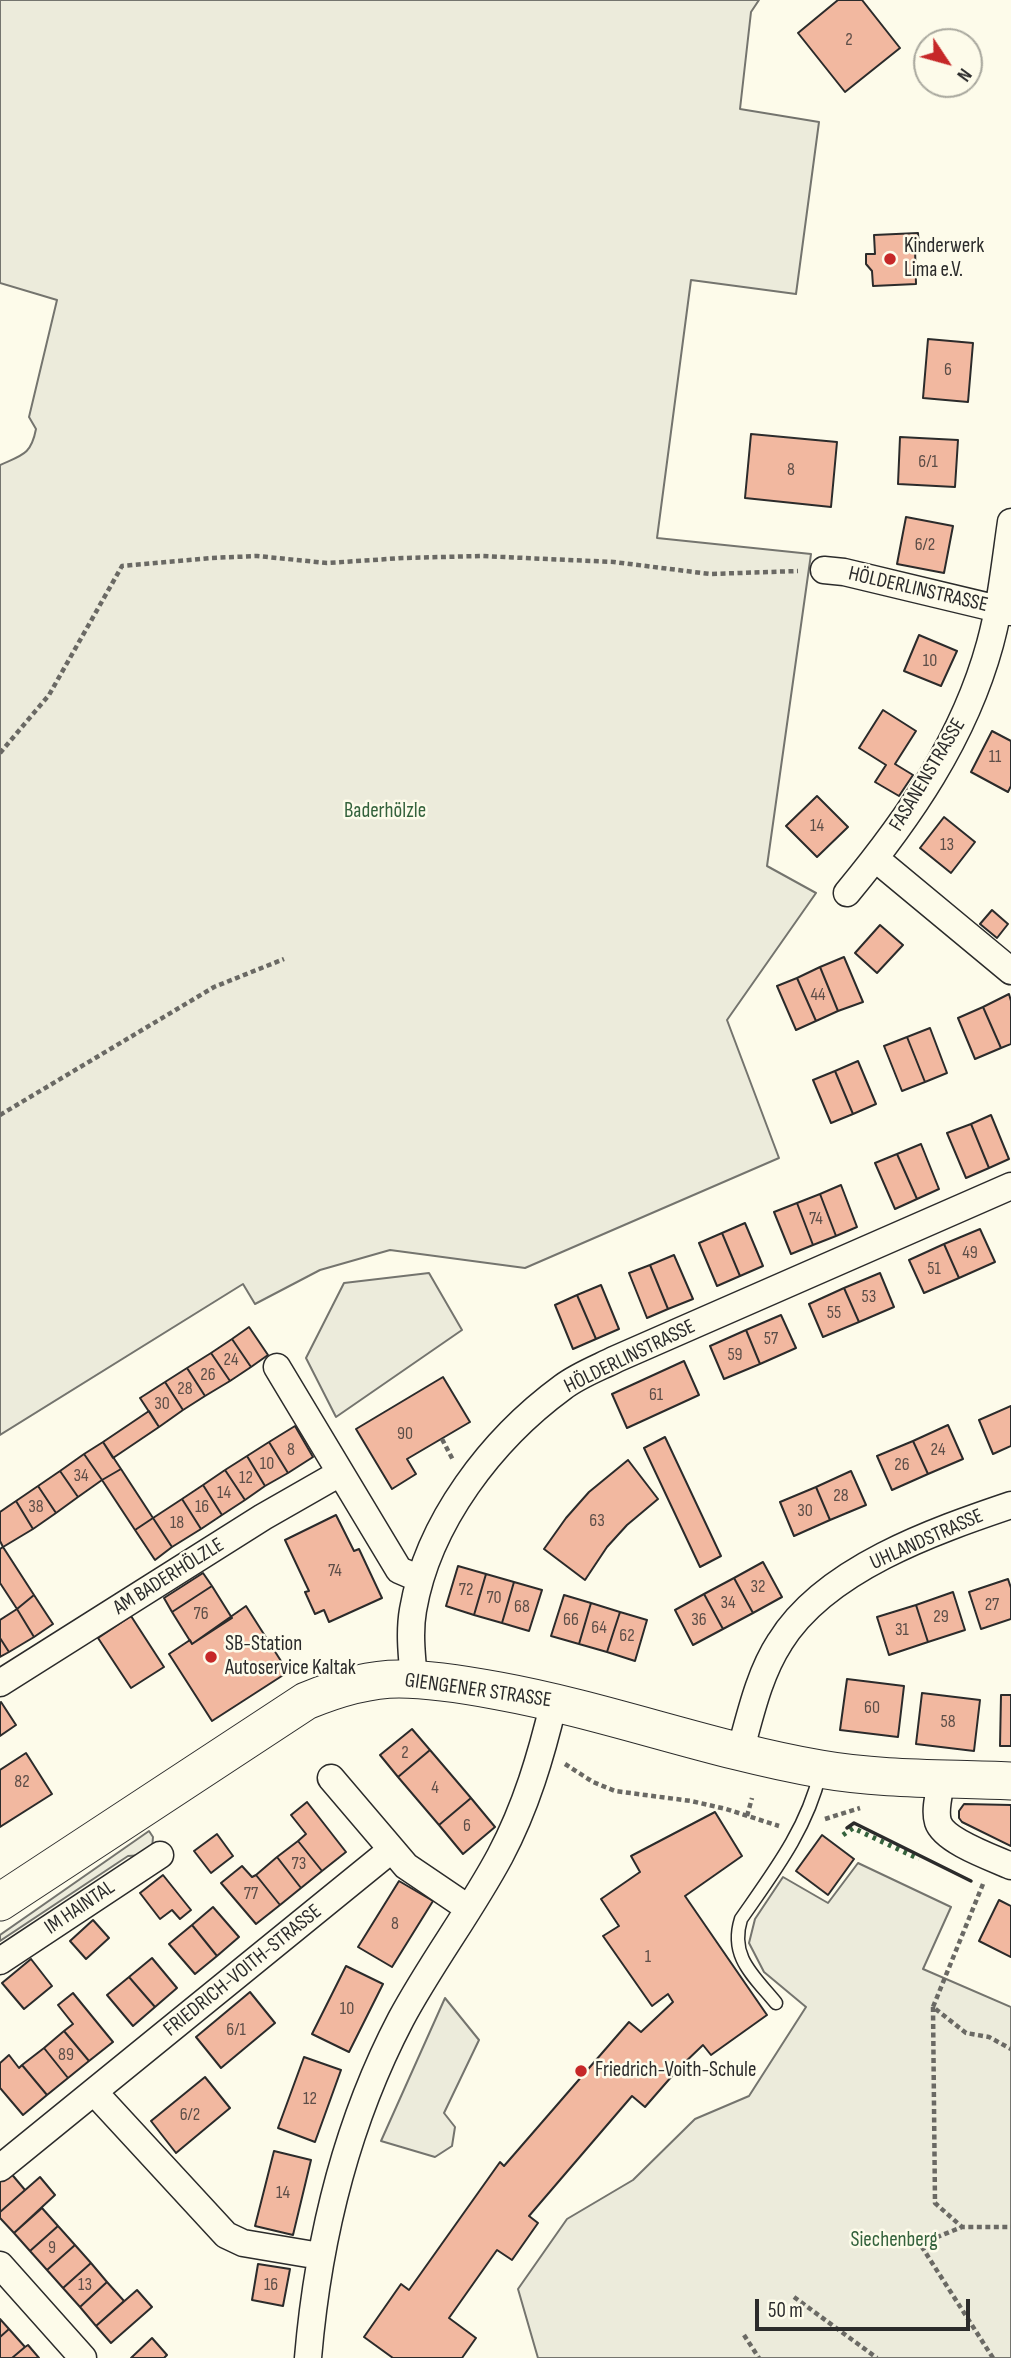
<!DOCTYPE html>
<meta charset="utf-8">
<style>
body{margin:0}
#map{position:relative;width:1011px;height:2358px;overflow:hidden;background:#fdfbea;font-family:"Sofia Sans Condensed",sans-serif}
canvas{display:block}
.north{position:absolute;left:913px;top:28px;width:70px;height:70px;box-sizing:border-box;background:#fdfbea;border:2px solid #a9a89e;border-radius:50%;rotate:126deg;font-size:19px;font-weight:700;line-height:28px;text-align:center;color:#2b2b2b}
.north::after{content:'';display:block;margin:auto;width:24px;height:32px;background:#c62828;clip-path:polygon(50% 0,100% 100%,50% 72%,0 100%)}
.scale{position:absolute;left:755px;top:2299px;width:215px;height:32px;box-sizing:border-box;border:4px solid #2b2b2b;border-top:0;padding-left:9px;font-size:21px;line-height:24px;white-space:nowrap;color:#2b2b2b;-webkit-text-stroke:5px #fdfbea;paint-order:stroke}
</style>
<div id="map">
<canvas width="1011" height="2358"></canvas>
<div class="north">N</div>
<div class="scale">50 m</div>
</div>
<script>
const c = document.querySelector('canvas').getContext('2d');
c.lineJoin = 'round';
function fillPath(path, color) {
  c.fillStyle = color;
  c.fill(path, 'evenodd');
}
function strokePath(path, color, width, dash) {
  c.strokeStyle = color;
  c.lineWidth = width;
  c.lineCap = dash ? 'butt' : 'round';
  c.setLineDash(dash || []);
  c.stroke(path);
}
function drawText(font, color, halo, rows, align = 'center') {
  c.font = font + ' "Sofia Sans Condensed",sans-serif';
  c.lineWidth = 5;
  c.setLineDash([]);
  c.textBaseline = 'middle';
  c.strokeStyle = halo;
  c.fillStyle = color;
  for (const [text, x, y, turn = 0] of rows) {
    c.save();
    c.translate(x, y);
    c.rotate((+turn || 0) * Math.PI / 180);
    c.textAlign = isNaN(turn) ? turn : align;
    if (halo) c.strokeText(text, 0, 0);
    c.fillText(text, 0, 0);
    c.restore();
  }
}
const green = new Path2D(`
 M0 0H759L751 12 740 109 819 122 796 294 691 280 657 538 811 554 767 866 816 893 727 1020 779 1158 525 1268 390 1250 320 1270 255 1304 243 1284 0 1435V465C22 455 31 455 36 429L29 417 57 300 0 283Z
 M429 1273 462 1330 336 1417 306 1358 344 1283Z
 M149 1831 153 1837 152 1849 143 1855 128 1856 0 1941V1935Z
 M858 1863 951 1907 923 1969 1011 2007V2358H538L518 2289 567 2219 633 2180 695 2119 749 2096 806 2007 764 1972 749 1943 755 1919 783 1877 828 1903Z
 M445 1998 479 2040 444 2113 455 2127 452 2146 435 2157 381 2141Z`);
const building = new Path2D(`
 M838 0H862L900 48 845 92 798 33Z
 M918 233 919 247 915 248 916 284 873 286 872 271 866 264V254H875L874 235Z
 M928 339 973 343 968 402 923 398Z
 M751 434 837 442 831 507 745 498Z
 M900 437 958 440 955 487 898 484Z
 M906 517 953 526 944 573 897 564Z
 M919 635 957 651 941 686 904 671Z
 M883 710 916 731 895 764 913 775 899 796 875 782 886 765 859 748Z
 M992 731 1011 741V786L1008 792 971 772Z
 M817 796 848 827 817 857 786 826Z
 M944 817 975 842 951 873 920 848Z
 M992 910 1008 924 997 938 980 924Z
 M880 925 903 945 877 973 855 953Z
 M844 957 863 1002 838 1011 820 967Z
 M820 967 838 1011 816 1021 797 978Z
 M797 978 816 1021 796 1030 777 986Z
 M1009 994 1011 1001V1044L1001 1048 983 1007Z
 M983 1007 1001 1048 975 1059 958 1018Z
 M930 1028 947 1073 925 1082 907 1037Z
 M907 1037 925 1082 902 1091 884 1046Z
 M858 1061 876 1104 853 1114 835 1071Z
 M835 1071 853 1114 831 1123 813 1080Z
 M991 1115 1009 1159 989 1168 971 1124Z
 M971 1124 989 1168 966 1178 947 1133Z
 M921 1144 939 1189 917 1199 897 1154Z
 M897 1154 917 1199 895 1209 875 1163Z
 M841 1185 857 1227 836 1236 820 1194Z
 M820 1194 836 1236 813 1245 797 1203Z
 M797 1203 813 1245 791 1254 774 1212Z
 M745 1223 763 1266 740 1276 722 1233Z
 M980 1229 995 1262 959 1278 944 1244Z
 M722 1233 740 1276 717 1286 699 1243Z
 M944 1244 959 1278 924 1293 909 1260Z
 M674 1255 693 1299 668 1309 650 1265Z
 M650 1265 668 1309 647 1318 629 1273Z
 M880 1273 894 1307 859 1322 844 1288Z
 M601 1285 619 1329 596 1339 577 1295Z
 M844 1288 859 1322 823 1337 809 1304Z
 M577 1295 596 1339 573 1349 555 1305Z
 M781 1315 796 1348 760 1364 746 1330Z
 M249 1327 268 1355 251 1367 232 1339Z
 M746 1330 760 1364 724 1379 710 1346Z
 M232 1339 251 1367 230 1381 211 1353Z
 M211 1353 230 1381 205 1396 187 1368Z
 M684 1361 699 1395 627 1428 612 1394Z
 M187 1368 205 1396 183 1410 165 1382Z
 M443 1377 470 1422 407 1459 416 1474 392 1489 356 1429Z
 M165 1382 183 1410 159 1427 140 1398Z
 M1011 1406V1446L993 1454 979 1420Z
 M149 1411 159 1427 113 1458 103 1442Z
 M948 1425 963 1459 928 1474 913 1441Z
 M295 1426 313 1457 288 1473 269 1442Z
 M665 1437 721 1556 700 1567 644 1448Z
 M913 1441 928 1474 892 1490 877 1456Z
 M103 1442 121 1469 102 1480 84 1454Z
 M269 1442 288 1473 265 1486 247 1456Z
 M84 1454 102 1480 78 1497 60 1471Z
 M247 1456 265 1486 245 1500 225 1470Z
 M628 1460 658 1499 627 1525 607 1547 585 1580 544 1549 566 1518 589 1492Z
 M121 1469 153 1518 135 1530 102 1480Z
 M225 1470 245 1500 222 1515 203 1485Z
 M60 1471 78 1497 56 1513 38 1486Z
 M851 1471 866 1505 830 1520 816 1487Z
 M203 1485 222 1515 201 1529 182 1499Z
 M38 1486 56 1513 33 1529 16 1501Z
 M816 1487 830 1520 794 1536 780 1502Z
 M182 1499 201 1529 172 1547 153 1518Z
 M16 1501 33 1529 3 1547 0 1541V1512Z
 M336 1515 354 1551 359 1549 382 1598 329 1622 324 1610 315 1614 305 1592 309 1591 285 1540Z
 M153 1518 172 1547 155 1560 135 1530Z
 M3 1547 34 1595 17 1609 0 1583V1549Z
 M763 1562 782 1597 753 1613 734 1578Z
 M458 1566 486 1574 474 1615 446 1606Z
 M203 1573 212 1586 172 1612 164 1598Z
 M486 1574 514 1582 502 1623 474 1615Z
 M734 1578 753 1613 723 1629 704 1594Z
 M1008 1579 1011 1588V1619L981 1629 969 1592Z
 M514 1582 542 1590 529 1631 502 1623Z
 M212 1586 232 1618 192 1644 172 1612Z
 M953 1592 965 1630 928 1642 916 1605Z
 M704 1594 723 1629 693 1645 675 1610Z
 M34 1595 53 1624 34 1637 17 1609Z
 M564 1595 591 1603 579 1644 551 1636Z
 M591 1603 620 1612 607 1652 579 1644Z
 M916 1605 928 1642 889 1655 877 1617Z
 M246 1606 288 1672 212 1721 169 1654 190 1640 192 1644Z
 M17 1609 34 1637 9 1652 0 1638V1620Z
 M620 1612 647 1620 635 1661 607 1652Z
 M131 1616 164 1667 131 1688 98 1638Z
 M0 1638 9 1652 0 1657Z
 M847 1679 904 1686 898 1737 840 1730Z
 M922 1693 980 1700 974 1751 916 1744Z
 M1001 1695H1011V1746H1000Z
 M1 1702 16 1725 0 1736V1703Z
 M412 1729 430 1750 398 1777 380 1755Z
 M430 1750 471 1798 439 1825 398 1777Z
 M26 1753 52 1794 0 1827V1770Z
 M471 1798 495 1827 463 1854 439 1825Z
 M307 1802 346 1852 322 1871 298 1841 306 1834 291 1815Z
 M964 1804 1011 1805V1846L962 1822 959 1818V1811Z
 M715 1812 742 1856 685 1896 767 2015 711 2055 703 2045 679 2068 645 2107 632 2096 529 2216 538 2223 512 2260 497 2250 449 2318 476 2338 462 2358H393L364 2337 401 2284 409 2290 500 2162 504 2166 629 2022 641 2032 673 2002 668 1994 652 2006 603 1936 619 1926 601 1899 640 1872 631 1856Z
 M217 1834 233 1856 211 1873 194 1851Z
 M822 1835 854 1859 828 1895 796 1871Z
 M298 1841 322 1871 301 1888 277 1857Z
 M277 1857 301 1888 280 1905 256 1875Z
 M242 1866 252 1877 256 1875 280 1905 256 1924 221 1883Z
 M163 1875 191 1910 180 1919 172 1910 160 1919 140 1893Z
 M399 1881 433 1901 392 1967 358 1947Z
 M999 1900 1011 1906V1957L979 1941Z
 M213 1907 239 1937 217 1956 192 1925Z
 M93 1920 109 1938 86 1959 70 1941Z
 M192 1925 217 1956 195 1974 169 1944Z
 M152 1958 177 1988 155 2007 129 1977Z
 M31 1959 52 1986 24 2009 2 1983Z
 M346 1966 383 1984 349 2052 312 2034Z
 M129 1977 155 2007 133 2026 107 1995Z
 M250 1992 275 2023 221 2068 196 2037Z
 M73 1993 113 2042 89 2061 64 2031 73 2024 58 2005Z
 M64 2031 89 2061 68 2078 44 2048Z
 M44 2048 68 2078 47 2095 22 2065Z
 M9 2055 19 2068 22 2065 47 2095 23 2115 0 2088V2063Z
 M304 2057 341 2070 315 2142 278 2128Z
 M205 2077 230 2108 176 2153 151 2121Z
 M274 2151 311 2160 293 2235 255 2226Z
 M9 2171 25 2190 0 2212V2179Z
 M40 2177 55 2195 14 2233 0 2218V2212Z
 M42 2208 58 2226 30 2251 14 2233Z
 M58 2226 75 2245 47 2270 30 2251Z
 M75 2245 91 2263 63 2288 47 2270Z
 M91 2263 107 2282 80 2307 63 2288Z
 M258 2264 290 2269 283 2306 252 2300Z
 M107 2282 124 2301 96 2326 80 2307Z
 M137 2290 152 2307 111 2343 96 2326Z
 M0 2319 9 2329 0 2337Z
 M9 2329 25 2347 12 2358H0V2337Z
 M152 2338 167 2355 164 2358H131Z
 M28 2345 39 2358H12L25 2347Z`);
const path = new Path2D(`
 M0 753 49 695 122 566 211 558 257 556 327 563 403 558 481 556 614 562 710 574 798 571
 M0 1115 214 987 284 959
 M442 1439 453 1460
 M565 1764 593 1782 615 1791 691 1801 726 1809 779 1826
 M747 1816 752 1798
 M825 1819 860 1808
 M983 1884 933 2007 966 2033 989 2037 1011 2049
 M933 2007 935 2203 962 2227
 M794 2297 877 2358
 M744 2335 759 2358
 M993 2358 920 2244 962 2227H1011`);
const lane = new Path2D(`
 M776 2003C754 1976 729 1957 741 1919 773 1873 807 1829 820 1773`);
const street = new Path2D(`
 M824 570 844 572 1011 612
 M876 859 1011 971
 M847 893C909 818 964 739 990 644 1001 604 1005 563 1011 522
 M277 1367 399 1570 420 1579
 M414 1680C412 1657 409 1633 413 1610 428 1522 492 1439 563 1387 579 1375 598 1368 616 1359L1011 1186
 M0 1683 263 1517 340 1473
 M740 1752C750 1716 759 1674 780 1642 825 1569 934 1531 1011 1505
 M331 1778 406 1866 468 1908
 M942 1778C940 1791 934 1809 938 1822 944 1841 993 1858 1011 1866
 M0 1961 160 1855
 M95 2093 226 2235 243 2243 320 2256
 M0 2168 391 1850
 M0 2265 83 2358
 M308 2358C318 2240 346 2124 401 2019 431 1963 470 1912 500 1856 526 1807 541 1756 554 1702`);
const secondary = new Path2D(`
 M0 1902 306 1701C335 1689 368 1679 399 1679 432 1679 467 1685 499 1691 608 1711 711 1750 820 1769 882 1780 948 1778 1011 1781`);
const hedge = new Path2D(`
 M843 1835 853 1828 919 1859`);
const wall = new Path2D(`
 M847 1828 854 1823 971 1881`);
const markers = [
 [890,259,7,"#c62828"],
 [211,1657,7,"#c62828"],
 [581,2071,7,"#c62828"]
];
const numberNames = [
 ["2",849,40],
 ["6",948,370],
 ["6/1",928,462],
 ["8",791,470],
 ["6/2",925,545],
 ["10",930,661],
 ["11",995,757],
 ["14",817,826],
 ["13",947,845],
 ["44",818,995],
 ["74",816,1219],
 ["49",970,1253],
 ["51",934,1269],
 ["53",869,1297],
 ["55",834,1313],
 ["57",771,1339],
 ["59",735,1355],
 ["24",231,1360],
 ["26",208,1375],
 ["28",185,1389],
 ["61",656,1395],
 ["30",162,1404],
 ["90",405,1434],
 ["8",291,1450],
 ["24",938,1450],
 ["10",267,1464],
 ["26",902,1465],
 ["34",81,1476],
 ["12",246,1478],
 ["14",224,1493],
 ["28",841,1496],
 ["38",36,1507],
 ["16",202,1507],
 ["30",805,1511],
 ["63",597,1521],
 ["18",177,1523],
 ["74",335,1571],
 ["32",758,1587],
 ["72",466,1590],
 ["70",494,1598],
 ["34",728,1603],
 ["27",992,1605],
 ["68",522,1607],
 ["76",201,1614],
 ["29",941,1617],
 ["66",571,1620],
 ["36",699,1620],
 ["64",599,1628],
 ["31",902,1630],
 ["62",627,1636],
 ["60",872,1708],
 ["58",948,1722],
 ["2",405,1753],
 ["82",22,1782],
 ["4",435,1788],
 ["6",467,1826],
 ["73",299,1864],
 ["77",251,1894],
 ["8",395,1924],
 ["1",648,1957],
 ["10",347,2009],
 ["6/1",236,2030],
 ["89",66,2055],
 ["12",310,2099],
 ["6/2",190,2115],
 ["14",283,2193],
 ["9",52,2248],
 ["13",85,2285],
 ["16",271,2285]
];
const poiNames = [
 ["Kinderwerk",904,247],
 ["Lima e.V.",904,271],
 ["SB-Station",225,1645],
 ["Autoservice Kaltak",225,1669],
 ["Friedrich-Voith-Schule",595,2071]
];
const streetNames = [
 ["HÖLDERLINSTRASSE",918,590,13],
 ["FASANENSTRASSE",928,775,-59],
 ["HÖLDERLINSTRASSE",630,1357,-26],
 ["UHLANDSTRASSE",927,1540,-24],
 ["AM BADERHÖLZLE",169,1577,-32],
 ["GIENGENER STRASSE",478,1691,8],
 ["IM HAINTAL",80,1908,-34],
 ["FRIEDRICH-VOITH-STRASSE",243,1971,-39]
];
const parkNames = [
 ["Baderhölzle",385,812],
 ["Siechenberg",894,2241]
];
fillPath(green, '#ecebdb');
strokePath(green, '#74746e', 2);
fillPath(building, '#f2b8a0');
strokePath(building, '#2b2b2b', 2);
strokePath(lane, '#2b2b2b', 15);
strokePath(street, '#2b2b2b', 29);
strokePath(secondary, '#2b2b2b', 39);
strokePath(path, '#6a6964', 4.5, [5, 3.5]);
strokePath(lane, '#fdfbea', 12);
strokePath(street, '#fdfbea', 26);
strokePath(secondary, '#fdfbea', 37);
strokePath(hedge, '#34623c', 5, [3.5, 5]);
strokePath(wall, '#2b2b2b', 3.5);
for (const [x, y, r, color] of markers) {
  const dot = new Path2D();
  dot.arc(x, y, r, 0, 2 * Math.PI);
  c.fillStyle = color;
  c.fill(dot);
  strokePath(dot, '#fdfbea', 2.5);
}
drawText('18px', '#5d4e48', null, numberNames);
drawText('21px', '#2b2b2b', '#fdfbea', poiNames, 'left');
drawText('21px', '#2b2b2b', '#fdfbea', streetNames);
drawText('21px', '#34623c', '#fdfbea', parkNames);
</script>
